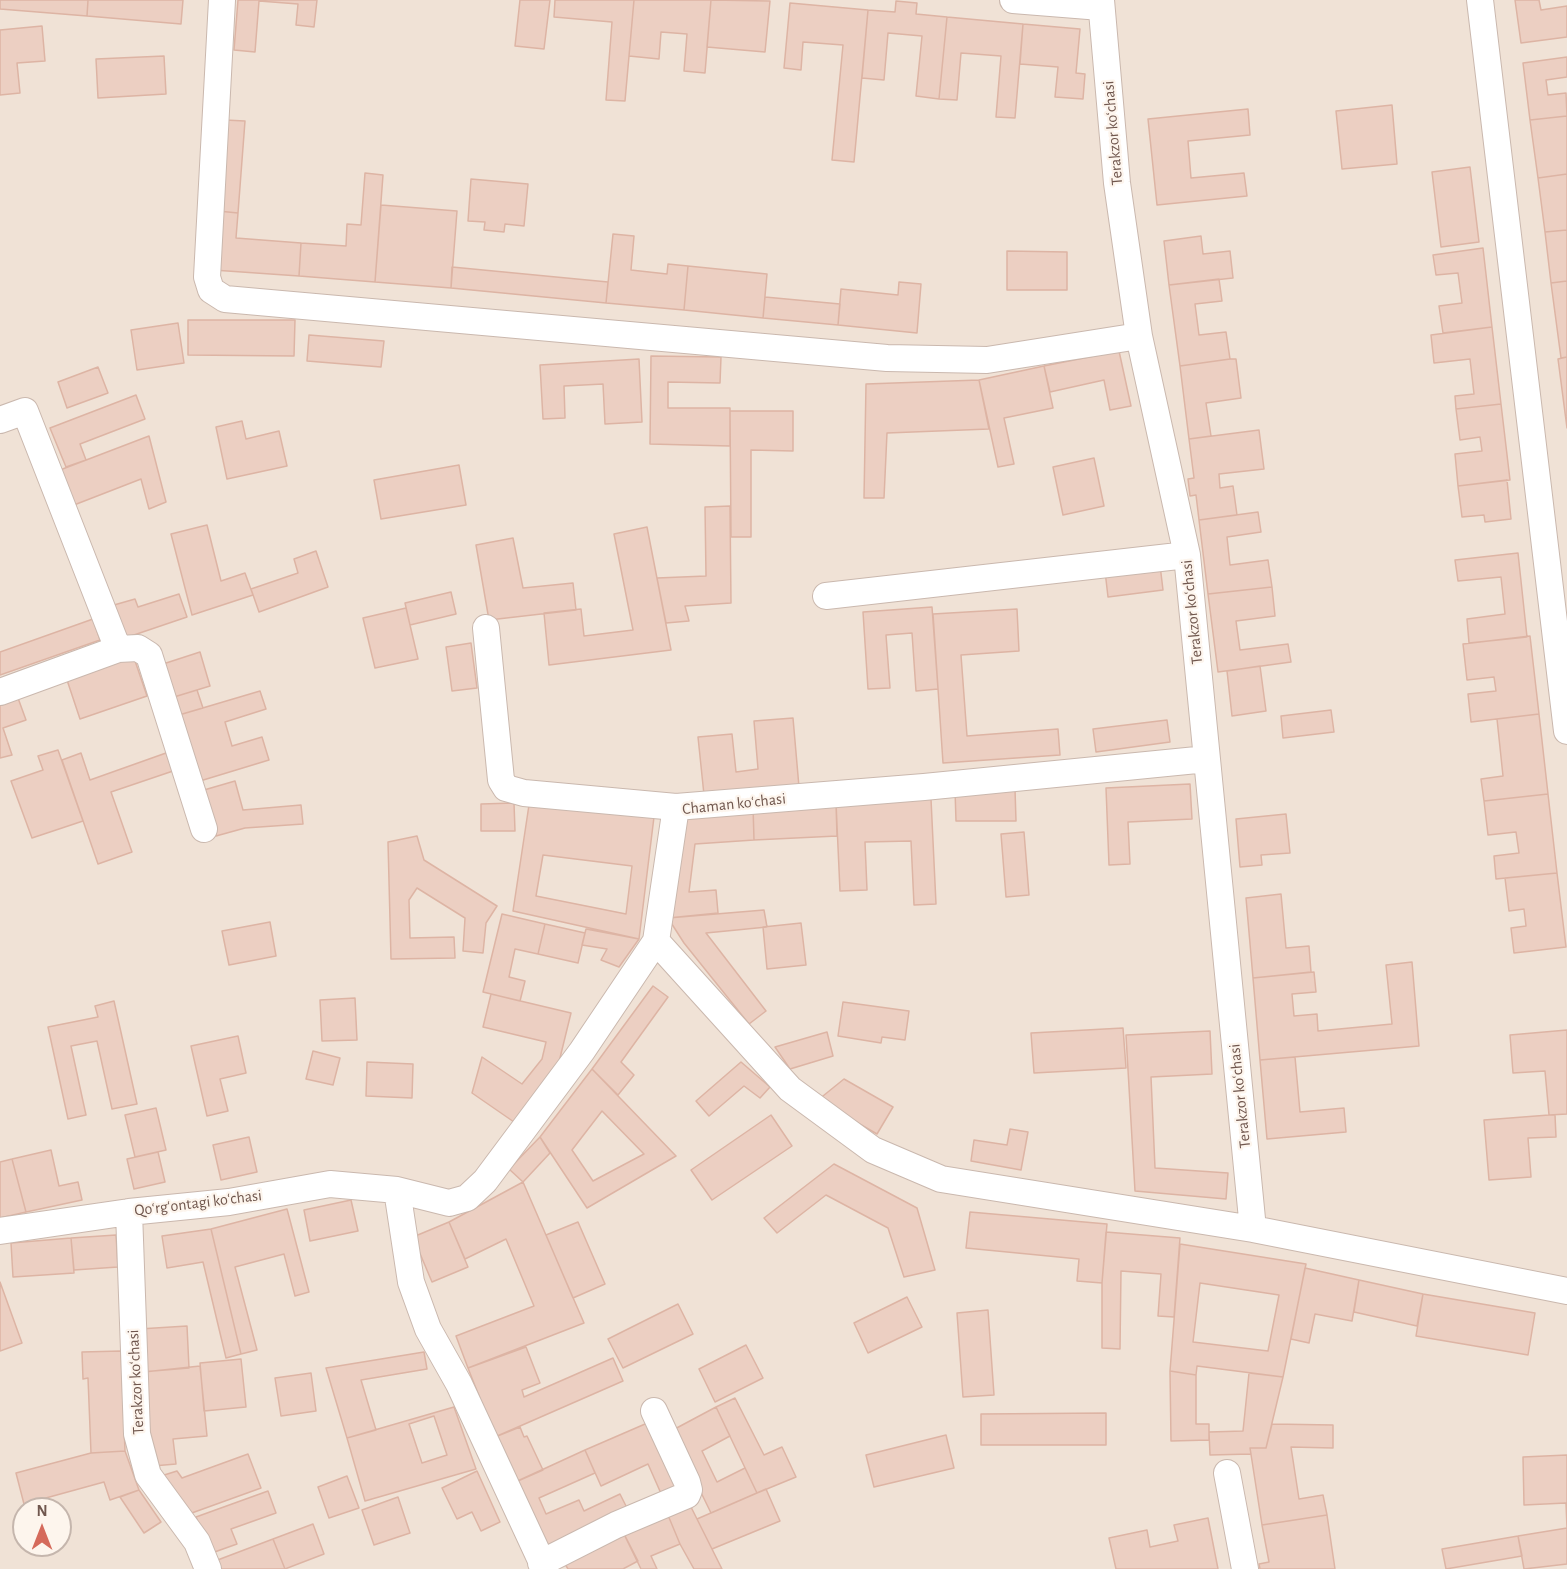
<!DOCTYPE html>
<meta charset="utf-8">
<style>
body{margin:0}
#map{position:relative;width:1567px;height:1569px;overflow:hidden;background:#faf1e7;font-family:"Alegreya Sans",sans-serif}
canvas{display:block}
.north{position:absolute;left:12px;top:1497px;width:60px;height:60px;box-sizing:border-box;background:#fdf5ed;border:2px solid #c5b6ad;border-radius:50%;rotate:0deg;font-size:16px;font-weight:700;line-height:24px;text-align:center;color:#70574e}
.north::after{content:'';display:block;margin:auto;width:21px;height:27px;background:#d56a5b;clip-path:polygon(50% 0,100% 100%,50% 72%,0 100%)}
</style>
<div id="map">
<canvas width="1567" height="1569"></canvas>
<div class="north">N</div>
</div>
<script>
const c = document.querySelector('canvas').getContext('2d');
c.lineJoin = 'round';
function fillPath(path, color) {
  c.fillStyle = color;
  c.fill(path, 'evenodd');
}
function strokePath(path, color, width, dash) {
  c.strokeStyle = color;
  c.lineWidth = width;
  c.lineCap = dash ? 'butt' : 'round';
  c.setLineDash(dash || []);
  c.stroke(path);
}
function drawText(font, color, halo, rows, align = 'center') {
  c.font = font + ' "Alegreya Sans",sans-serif';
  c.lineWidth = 4.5;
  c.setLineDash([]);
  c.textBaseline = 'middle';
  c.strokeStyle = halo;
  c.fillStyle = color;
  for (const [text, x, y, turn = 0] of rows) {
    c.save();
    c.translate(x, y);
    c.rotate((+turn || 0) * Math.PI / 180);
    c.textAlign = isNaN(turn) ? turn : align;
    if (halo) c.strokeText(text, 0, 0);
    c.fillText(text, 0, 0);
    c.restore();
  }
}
const residential = new Path2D(`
 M0 0H1567V1569H0ZM24 1509H60V1545H24Z`);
const building = new Path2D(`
 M0 0H88L87 16 0 9Z
 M88 0H183L181 24 87 16Z
 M238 0H317L314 27 296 25 298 4 259 1 255 52 234 50Z
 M520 0H550L544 49 515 46Z
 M555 0H634L625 101 606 100 612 22 554 17Z
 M634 0H711L705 73 684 71 687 34 661 32 659 59 629 56Z
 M711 0 770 1 765 52 707 47Z
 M1515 0H1539L1541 10 1567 6V37L1521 43Z
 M896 1 917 3 916 14 947 17 939 99 916 96 922 36 888 33 884 80 862 78 868 10 895 12Z
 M790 3 868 10 854 162 832 160 843 45 803 42 801 70 784 68Z
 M947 17 1023 24 1015 118 996 117 1001 56 961 53 957 100 939 99Z
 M1023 24 1080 29 1076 73 1085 74 1083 99 1055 97 1058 67 1020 64Z
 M42 26 45 61 17 63 20 93 0 95V30Z
 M164 56 166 94 98 98 96 59Z
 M1567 57V77L1546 80 1548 95 1566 93 1567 116 1530 120 1523 63Z
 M1392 105 1397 164 1342 169 1336 111Z
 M1248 109 1250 135 1188 141 1191 178 1244 173 1247 196 1157 205 1148 119Z
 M1567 116V174L1538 178 1530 120Z
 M225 120 245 121 238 213 218 211Z
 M1470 167 1479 242 1441 247 1432 172Z
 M365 173 383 175 375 282 299 276 301 243 346 246 347 224 361 225Z
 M1567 174V230L1545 232 1538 178Z
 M471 179 528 184 524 226 505 224 504 232 484 230 485 222 468 221Z
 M381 205 457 211 451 288 375 282Z
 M218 211 238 213 236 238 301 243 299 276 213 270Z
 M1567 230V281L1551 283 1545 232Z
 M613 234 634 236 631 270 667 274 668 264 688 266 684 310 606 303Z
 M1201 236 1203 254 1230 251 1233 278 1169 285 1164 241Z
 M1483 248 1492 327 1443 333 1439 306 1462 303 1458 273 1436 275 1433 255Z
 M1007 251 1067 252V290H1007Z
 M688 266 767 274 763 318 684 310Z
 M452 267 608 282 606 303 451 288Z
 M1219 279 1222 301 1195 304 1199 335 1226 332 1230 359 1180 366 1169 285Z
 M1567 281V357L1561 358 1551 283Z
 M899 282 921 284 917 333 838 325 841 289 898 295Z
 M765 297 840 304 838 325 763 318Z
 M188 320H295L294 356 188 355Z
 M178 323 184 363 137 370 131 330Z
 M1492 327 1501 404 1456 409 1455 396 1474 394 1470 359 1434 363 1431 335Z
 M309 335 384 341 381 367 307 361Z
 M1119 351 1131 406 1110 410 1104 380 1050 392 1044 366Z
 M651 356 721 357 720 383 668 382V408H730V446L650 444Z
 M1567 357V428L1558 359Z
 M639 359 642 422 605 424 603 384 564 386 565 418 543 419 540 365Z
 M1230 359H1236L1241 398 1206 403 1211 436 1189 439 1180 366Z
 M1044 366 1053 408 1004 418 1014 464 998 467 979 380Z
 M98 367 108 393 67 408 58 382Z
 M979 380 989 429 887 433 884 498H864L866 384Z
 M136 395 145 419 80 444 86 460 66 467 50 428Z
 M1501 404 1510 480 1458 486 1455 454 1482 451 1480 437 1460 440 1456 409Z
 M730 411H793V451L751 450V537H731Z
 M242 421 246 439 279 431 287 466 227 479 216 427Z
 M1259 430 1264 469 1219 474 1220 488 1233 486 1237 515 1199 520 1196 495 1190 496 1188 479 1194 478 1189 439Z
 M149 436 166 502 149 509 141 479 74 505 60 470Z
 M1094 458 1104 506 1063 515 1053 467Z
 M459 465 466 505 381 519 374 480Z
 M1507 480 1511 519 1485 522 1484 515 1462 517 1458 486Z
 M730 506 731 603 685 606 689 621 666 623 657 578 706 576 705 507Z
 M1258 512 1261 532 1227 537 1230 565 1268 560 1272 587 1208 594 1199 520Z
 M207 525 221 581 245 573 253 595 192 615 171 534Z
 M647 527 671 650 549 665 544 613 581 609 584 636 633 630 614 534Z
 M513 538 523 588 573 583 576 610 489 620 476 545Z
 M316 551 328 587 259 612 251 589 298 573 294 559Z
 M1518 553 1527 637 1469 643 1467 619 1505 614 1501 577 1458 581 1455 560Z
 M1160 565 1163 590 1108 597 1105 571Z
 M1272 587 1275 616 1236 621 1240 650 1288 644 1291 662 1218 672 1208 594Z
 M451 592 456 614 410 625 405 603Z
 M179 594 187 617 125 638 114 605 135 599 138 607Z
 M932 607 938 689 916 691 912 633 886 635 890 688 868 689 863 612Z
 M406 608 418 659 375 668 363 618Z
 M1017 609 1019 651 961 655 967 736 1058 729 1060 755 943 763 933 614Z
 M93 619 100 640 0 675V652Z
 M1530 636 1539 714 1471 722 1468 694 1496 691 1494 677 1467 680 1463 644Z
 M471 643 477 688 452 691 446 647Z
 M200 652 210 686 174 697 163 664Z
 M133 655 147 696 80 719 66 677Z
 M1260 666 1266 711 1232 716 1227 671Z
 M197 690 203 708 179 715 174 697Z
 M260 691 266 709 225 722 232 746 262 737 269 760 200 781 179 715Z
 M18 698 26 720 3 728 12 755 0 758V703Z
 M1331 710 1334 732 1283 738 1281 716Z
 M1539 714 1548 794 1484 801 1481 779 1503 776 1497 719Z
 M793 718 799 787 704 795 698 737 732 734 736 772 758 769 754 721Z
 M1167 720 1170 742 1096 752 1093 729Z
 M58 750 83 821 32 838 11 781 43 770 38 756Z
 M81 753 90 780 166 753 173 771 111 792 132 852 98 864 62 760Z
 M235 781 243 810 301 805 303 824 245 828 216 836 204 790Z
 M1190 784 1192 819 1128 822 1130 864 1109 865 1106 788Z
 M1015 789 1016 821H956L955 790Z
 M1548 794 1557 873 1496 879 1494 856 1519 853 1516 832 1488 835 1484 801Z
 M931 799 936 904 914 905 911 841 865 842 867 890 840 891 836 803Z
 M514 803 515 831H481V804Z
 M836 803 837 836 754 840 753 806Z
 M529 805 654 817 639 939 513 911ZM543 855 632 866 626 914 536 896Z
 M753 806 754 840 695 844 689 892 716 890 718 913 668 918 679 821 693 810Z
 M1286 814 1290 853 1261 855 1262 865 1240 867 1236 819Z
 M1024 832 1029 895 1006 897 1001 834Z
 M417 836 424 860 497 906 486 923 483 953 463 951 465 918 417 888 409 900 410 938 454 937 455 958 391 959 388 842Z
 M1557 873 1566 947 1514 953 1511 928 1526 926 1524 909 1509 911 1505 878Z
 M1281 894 1286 948 1309 946 1311 972 1253 978 1246 898Z
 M764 910 767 927 706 933 766 1011 749 1024 684 943 668 918Z
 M502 914 545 924 538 954 515 949 509 977 525 981 520 1001 483 992Z
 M270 922 276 956 229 965 222 931Z
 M801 923 806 965 767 969 763 927Z
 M545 924 585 933 578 963 538 954Z
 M586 929 639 939 619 967 601 960 607 949 582 945Z
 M1412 962 1419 1046 1260 1060 1253 978 1314 972 1316 992 1292 994 1294 1016 1317 1014 1318 1031 1392 1024 1386 965Z
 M653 986 668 997 621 1062 634 1075 618 1095 592 1069Z
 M491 994 571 1013 559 1062 514 1122 472 1093 482 1057 522 1084 542 1059 546 1042 483 1027Z
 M355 998 357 1040 322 1041 320 1000Z
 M114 1001 137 1104 112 1109 97 1041 71 1046 86 1115 68 1119 48 1027 98 1017 95 1006Z
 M843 1002 909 1011 905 1040 882 1037 881 1043 838 1036Z
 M1123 1028 1126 1068 1034 1073 1031 1033Z
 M1567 1030V1114L1549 1115 1545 1071 1513 1073 1510 1035Z
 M1210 1031 1212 1074 1151 1077 1155 1168 1228 1173 1226 1199 1135 1191 1126 1035Z
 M827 1032 833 1056 790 1069 775 1047Z
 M238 1036 246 1073 220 1079 228 1111 207 1116 191 1046Z
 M313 1051 340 1058 333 1085 306 1079Z
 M1295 1057 1300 1112 1344 1108 1346 1132 1267 1139 1260 1060Z
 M367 1062 413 1064 412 1098 366 1096Z
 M741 1062 770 1087 760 1098 744 1086 709 1116 696 1101Z
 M592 1069 676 1156 587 1208 540 1137ZM602 1111 644 1154 593 1181 572 1150Z
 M844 1079 893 1107 877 1134 818 1100Z
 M156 1108 166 1150 135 1157 125 1115Z
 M771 1115 792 1146 712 1200 691 1170Z
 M1549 1115H1555L1556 1137 1528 1138 1531 1177 1489 1180 1484 1120Z
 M1010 1129 1028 1132 1021 1170 971 1161 974 1140 1007 1145Z
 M249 1137 257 1172 221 1180 213 1145Z
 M540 1137 550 1153 523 1182 509 1169Z
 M51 1150 59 1186 78 1182 82 1200 26 1212 12 1159Z
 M158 1152 165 1182 134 1189 127 1159Z
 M12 1159 26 1212 0 1218V1162Z
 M834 1164 917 1208 935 1270 904 1277 888 1228 826 1195 777 1233 764 1218Z
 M523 1182 584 1323 468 1368 456 1336 534 1306 506 1239 465 1259 449 1222Z
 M351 1200 358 1231 310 1241 304 1210Z
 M287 1209 309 1292 295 1296 284 1254 235 1267 257 1350 241 1354 211 1229Z
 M970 1212 1107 1224 1102 1283 1077 1281 1079 1259 966 1248Z
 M449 1222 468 1267 432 1282 413 1237Z
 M578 1222 605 1284 573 1298 546 1235Z
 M211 1229 241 1354 226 1358 203 1262 167 1268 162 1236Z
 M1106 1232 1180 1238 1174 1317 1158 1316 1161 1274 1121 1271 1120 1349 1102 1348V1283Z
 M116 1235 118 1267 74 1270 71 1238Z
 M71 1238 74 1273 13 1277 11 1243Z
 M1180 1244 1306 1264 1283 1377 1197 1366 1196 1375 1170 1371ZM1200 1283 1279 1295 1268 1351 1193 1342Z
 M1305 1268 1359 1280 1352 1321 1315 1314 1309 1343 1291 1339Z
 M1359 1280 1423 1294 1417 1326 1354 1312Z
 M0 1282 22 1343 0 1351Z
 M1423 1294 1535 1313 1528 1355 1416 1336Z
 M907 1297 922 1327 868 1353 854 1323Z
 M678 1304 693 1334 623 1368 608 1339Z
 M988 1310 994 1395 963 1397 957 1313Z
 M187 1326 189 1368 141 1372 139 1329Z
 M746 1345 763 1378 715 1402 699 1369Z
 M526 1347 540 1383 522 1390 524 1397 613 1358 623 1381 495 1437 468 1368Z
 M121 1351 125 1451 91 1453 88 1378 83 1379 82 1352Z
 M424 1352 427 1369 361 1380 376 1430 347 1438 326 1368Z
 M241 1359 246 1407 204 1411 200 1363Z
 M200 1366 207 1436 173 1439 176 1464 153 1466 144 1372Z
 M1170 1371 1196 1375V1424H1209V1440L1171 1441Z
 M311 1373 316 1411 281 1416 275 1378Z
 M1249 1373 1283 1377 1266 1448H1250L1251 1454 1210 1455 1209 1432 1243 1431Z
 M735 1398 764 1455 782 1447 796 1477 757 1493 716 1407Z
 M454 1407 476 1469 365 1501 347 1438ZM434 1416 447 1455 422 1463 409 1424Z
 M716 1407 730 1436 702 1451 717 1482 745 1468 757 1493 711 1513 671 1431Z
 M1106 1413V1445H981V1414Z
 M652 1421 683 1489 663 1498 648 1464 601 1486 585 1450Z
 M1272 1424 1333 1425V1448L1291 1447 1299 1499 1323 1495 1327 1515 1262 1525 1250 1448H1266Z
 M520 1427 524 1437 527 1436 543 1470 511 1484 495 1437Z
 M946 1435 954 1468 874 1487 866 1455Z
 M585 1450 595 1473 539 1498 546 1514 579 1500 584 1511 620 1494 630 1514 542 1553 511 1484Z
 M125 1451 139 1490 110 1500 104 1482 24 1504 16 1473 91 1453Z
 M248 1454 261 1488 189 1514 161 1476 177 1471 182 1478Z
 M1567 1455V1528L1566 1503 1524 1505 1523 1457Z
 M477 1471 500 1522 481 1531 472 1512 457 1519 442 1488Z
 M347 1476 359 1508 329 1518 318 1487Z
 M766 1489 780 1521 712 1549 697 1519Z
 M139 1490 161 1522 144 1533 120 1497Z
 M268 1491 276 1513 231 1529 237 1544 209 1554 196 1517Z
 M398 1497 410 1533 374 1545 362 1510Z
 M687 1499 722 1569H694L680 1544 665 1508Z
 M665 1508 680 1544 651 1556 657 1569H641L620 1526Z
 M1327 1515 1335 1569H1260L1259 1564 1269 1562 1262 1525Z
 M1208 1518 1218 1569H1116L1109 1538 1147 1530 1150 1547 1178 1541 1174 1525Z
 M313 1524 324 1554 285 1569 273 1539Z
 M620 1526 638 1561 623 1569H568L560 1556Z
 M1567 1528V1564L1524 1569 1518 1536Z
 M1518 1536 1522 1556 1446 1569 1442 1549Z
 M273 1539 285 1569H218L215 1561Z`);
const minor = new Path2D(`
 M222 0 207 277 211 290 225 299 887 358 987 360 1139 336
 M1013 0 1101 7
 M1101 0 1117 183 1139 336 1187 555 1253 1229
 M1480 0 1567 731
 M0 420 25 411 118 649
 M826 596 1187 555
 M486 628 501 780 506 788 524 793 676 807
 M0 692 118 649 138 648 149 655 204 829
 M656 941 790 1089 873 1150 941 1179 1253 1229 1567 1291
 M397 1190 411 1282 428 1329 459 1384 545 1569
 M129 1212 137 1434 148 1475 197 1542 208 1569
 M0 1231 129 1212 229 1202 330 1184 397 1190 449 1203 467 1198 485 1181 582 1051 656 941 676 807 924 787 1207 759
 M1227 1473 1245 1569
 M541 1563 616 1525 687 1495 689 1490 687 1482 654 1411`);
const streetNames = [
 ["Terakzor koʻchasi",1113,133,-95],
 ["Terakzor koʻchasi",1192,612,-96],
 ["Chaman koʻchasi",734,804,-6],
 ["Terakzor koʻchasi",1240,1096,-96],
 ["Qoʻrgʻontagi koʻchasi",198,1203,-7],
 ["Terakzor koʻchasi",136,1382,-93]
];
fillPath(residential, '#f0e2d6');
fillPath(building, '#eccfc2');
strokePath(building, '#ddb4a4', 1.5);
strokePath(minor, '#cab8ae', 28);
strokePath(minor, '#fff', 26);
drawText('16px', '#70574e', '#fdf5ed', streetNames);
</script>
